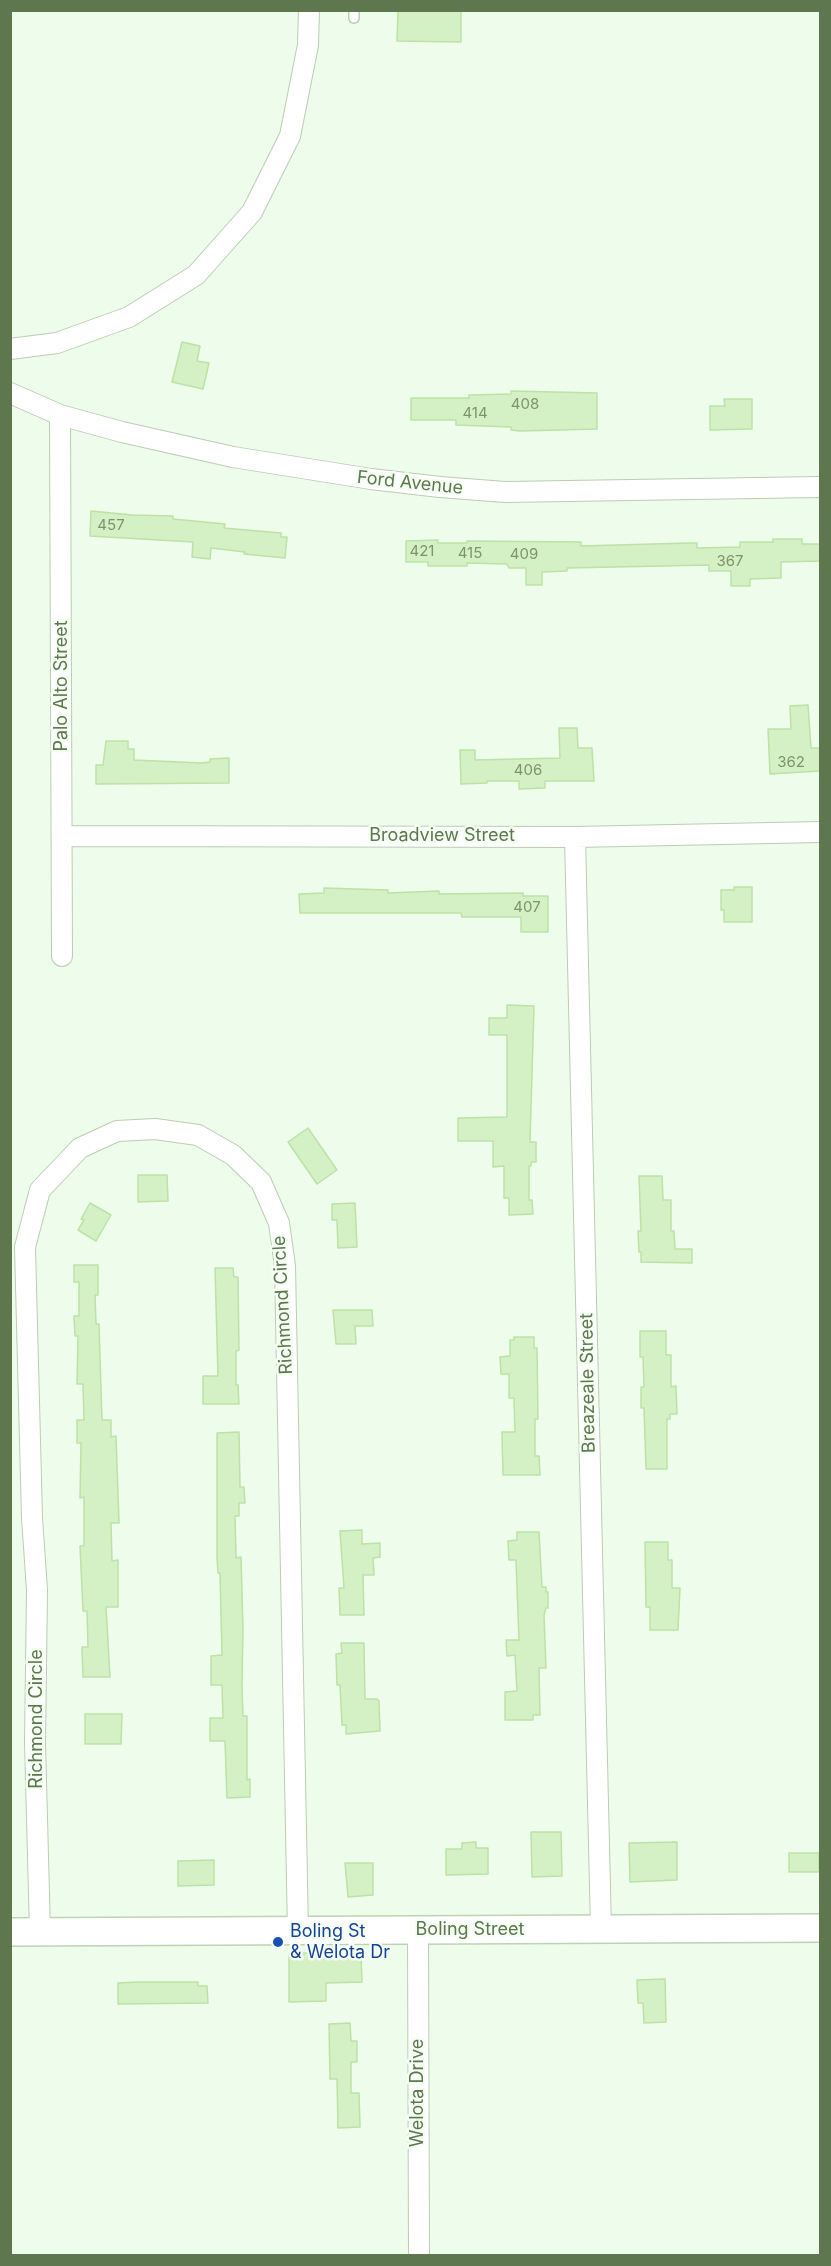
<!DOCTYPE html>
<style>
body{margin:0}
#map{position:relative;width:831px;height:2266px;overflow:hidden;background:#eefcec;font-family:Inter,sans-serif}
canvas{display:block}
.frame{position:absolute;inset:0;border:12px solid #5f774f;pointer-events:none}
</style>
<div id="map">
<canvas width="831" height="2266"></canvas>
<div class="frame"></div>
</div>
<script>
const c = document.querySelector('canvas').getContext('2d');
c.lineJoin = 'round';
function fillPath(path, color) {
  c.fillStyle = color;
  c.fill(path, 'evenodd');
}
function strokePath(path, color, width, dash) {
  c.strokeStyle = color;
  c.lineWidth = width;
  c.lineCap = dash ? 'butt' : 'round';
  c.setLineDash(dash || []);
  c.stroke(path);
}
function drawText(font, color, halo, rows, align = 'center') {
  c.font = font + ' Inter,sans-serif';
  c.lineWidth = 5;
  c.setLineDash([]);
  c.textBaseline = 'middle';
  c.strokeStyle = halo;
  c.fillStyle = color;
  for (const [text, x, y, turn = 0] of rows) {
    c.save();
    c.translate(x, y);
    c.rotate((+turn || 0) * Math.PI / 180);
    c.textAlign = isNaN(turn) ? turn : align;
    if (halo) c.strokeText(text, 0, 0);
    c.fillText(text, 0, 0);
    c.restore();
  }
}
const building = new Path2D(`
 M398 10H461V42L397 41Z
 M182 342 200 346 197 361 209 363 203 389 172 382Z
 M511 391 597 393V429L520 431 511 430V427L456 425V420H411V398H469V395L511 394Z
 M724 399H752V429L710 430V406H725Z
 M91 511 132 515 173 516V519L225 524 224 528 281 533V537H287L285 558 244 554 245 552 211 548 210 559 192 557 193 542 90 536Z
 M773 539H802V544H820V561L781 562V578L750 579V586H731V571H709V565L567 568V571L542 572V585H526V568H509L507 564 467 563V566H428V562H406V541L438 540V543H467V541L581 542V546L689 543H697V548L740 547V542H773Z
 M808 705 811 748H820V771L770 774 768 729H791L790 706Z
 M559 728H577L578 748H592L594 781H545V788L519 789V781H487V783L461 784 460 750H475V760L560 758Z
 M106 741H128V749H134V760L202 763 210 762V759L229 758V783L96 784V765H103Z
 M734 887H752V922H724V910H721V890H734Z
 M324 888 388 890V893L439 891V894L523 893V896H548V932H521V917H462L461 913H300L299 894 324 893Z
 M507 1005 534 1006 530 1142H536V1162H531V1166H529V1200H532L533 1214 509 1215V1198H504V1166L493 1167V1141H458V1118L507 1117V1035H489V1018H507Z
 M308 1128 337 1170 317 1184 288 1142Z
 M138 1175H167L168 1201 138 1202Z
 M639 1176H662L663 1200H671V1231H674L675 1249H692V1263L641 1262V1252H639L638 1231H641Z
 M90 1203 111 1215 96 1241 78 1230 84 1220 81 1219Z
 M355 1203 357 1247 338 1248 337 1220H332V1204Z
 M74 1265H98V1295H95L96 1324H99L102 1420H111V1437L116 1436 119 1523H111L112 1561 118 1560V1607H106L110 1677H83L82 1647H88L87 1611H83L80 1546H84V1497L80 1498 81 1443H77V1420H84L83 1384H77L78 1336H75L74 1316H79V1282H74Z
 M215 1268H233L234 1277H238L239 1350 236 1351V1385H238L239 1404H203V1376H218Z
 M333 1310H372L373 1326H355L356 1344H336Z
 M640 1331H666V1355H671V1387L676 1386 677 1414H670V1419H667V1469H646L644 1408H641V1387H644L643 1357H640Z
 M514 1337H534V1348H537L538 1419H535V1456H539L540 1475H503L502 1432H515L514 1398H509V1374H501L500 1357 510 1356V1340H514Z
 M239 1432 240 1487H244L245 1503H239V1516H235L236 1558 241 1557 243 1629 242 1685 243 1716H247V1780L250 1779V1797L227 1798 225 1741H210V1718H223L222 1685H211V1656L222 1655 220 1573H218L217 1558V1433Z
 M362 1530V1544L380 1543V1557L373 1558 374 1575H363L364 1615H340L339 1588H344L340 1531Z
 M517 1532H539L542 1587H546V1592H548V1608H546L544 1615 546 1668H539L540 1715H533V1720H505V1692L517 1691 515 1655 507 1656 506 1640H519L516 1560H509L508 1541 517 1540Z
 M645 1542H668V1560H672V1588H680L678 1630H650V1607H646Z
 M341 1643H364L365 1699H377L379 1701 380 1731 346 1734V1725H342L340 1685H337L336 1654 342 1653Z
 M85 1714H122L121 1744H85Z
 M531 1832H561L562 1876 532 1877Z
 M476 1842V1848H488V1874L446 1875V1849H462V1843Z
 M677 1842V1880L630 1882 629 1843Z
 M789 1853H819V1872H789Z
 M214 1860V1885L178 1886V1861Z
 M345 1863H373V1895L348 1897Z
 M302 1953H326V1956H361L362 1982 326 1983V2001L289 2002V1956H302Z
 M665 1979 666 2022 644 2023 643 2003H638L637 1980Z
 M137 1982H198V1986H207L208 2003 118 2004V1983Z
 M350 2023 351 2041H357V2062H351V2093H359L360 2127 338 2128 337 2079H330L329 2024Z`);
const lane = new Path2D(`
 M354 10V18`);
const street = new Path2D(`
 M10 349 57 343 129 317 196 275 252 212 290 136 308 45 309 10
 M10 393 60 415 122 432 233 457 371 479 440 487 505 492 820 487
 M60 415 62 956
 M63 836 575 837 820 832
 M575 837 601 1929
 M418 1931 419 2256
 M40 1932 35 1743 37 1590 32 1518 25 1247 40 1190 80 1148 117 1131 155 1129 198 1135 233 1155 261 1182 279 1223 285 1266 298 1932`);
const secondary = new Path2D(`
 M10 1932 820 1928`);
const markers = [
 [278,1942,6,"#1a4fb4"]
];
const numberNames = [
 ["408",525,404],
 ["414",475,413],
 ["457",111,525],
 ["421",422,551],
 ["415",470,553],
 ["409",524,554],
 ["367",730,561],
 ["362",791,762],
 ["406",528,770],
 ["407",527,907]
];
const streetNames = [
 ["Ford Avenue",410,483,6],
 ["Palo Alto Street",62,686,-90],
 ["Broadview Street",442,836],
 ["Richmond Circle",283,1305,-93],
 ["Breazeale Street",588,1383,-91],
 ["Richmond Circle",37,1719,-90],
 ["Boling Street",470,1930],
 ["Welota Drive",418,2093,-90]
];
const transitNames = [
 ["Boling St",290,1932],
 ["& Welota Dr",290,1953]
];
fillPath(building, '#d4f0c5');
strokePath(building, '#bce2a6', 1.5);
strokePath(lane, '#baceb1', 12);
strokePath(street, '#baceb1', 22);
strokePath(secondary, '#bcd4b1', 30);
strokePath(lane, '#fff', 9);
strokePath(street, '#fff', 20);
strokePath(secondary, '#fff', 27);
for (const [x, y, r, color] of markers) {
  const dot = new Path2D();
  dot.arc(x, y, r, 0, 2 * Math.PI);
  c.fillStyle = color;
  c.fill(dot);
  strokePath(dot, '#f4fef3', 2);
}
drawText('15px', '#7c956c', null, numberNames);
drawText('18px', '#5f774f', '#f4fef3', streetNames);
drawText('18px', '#164399', '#f4fef3', transitNames, 'left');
</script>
